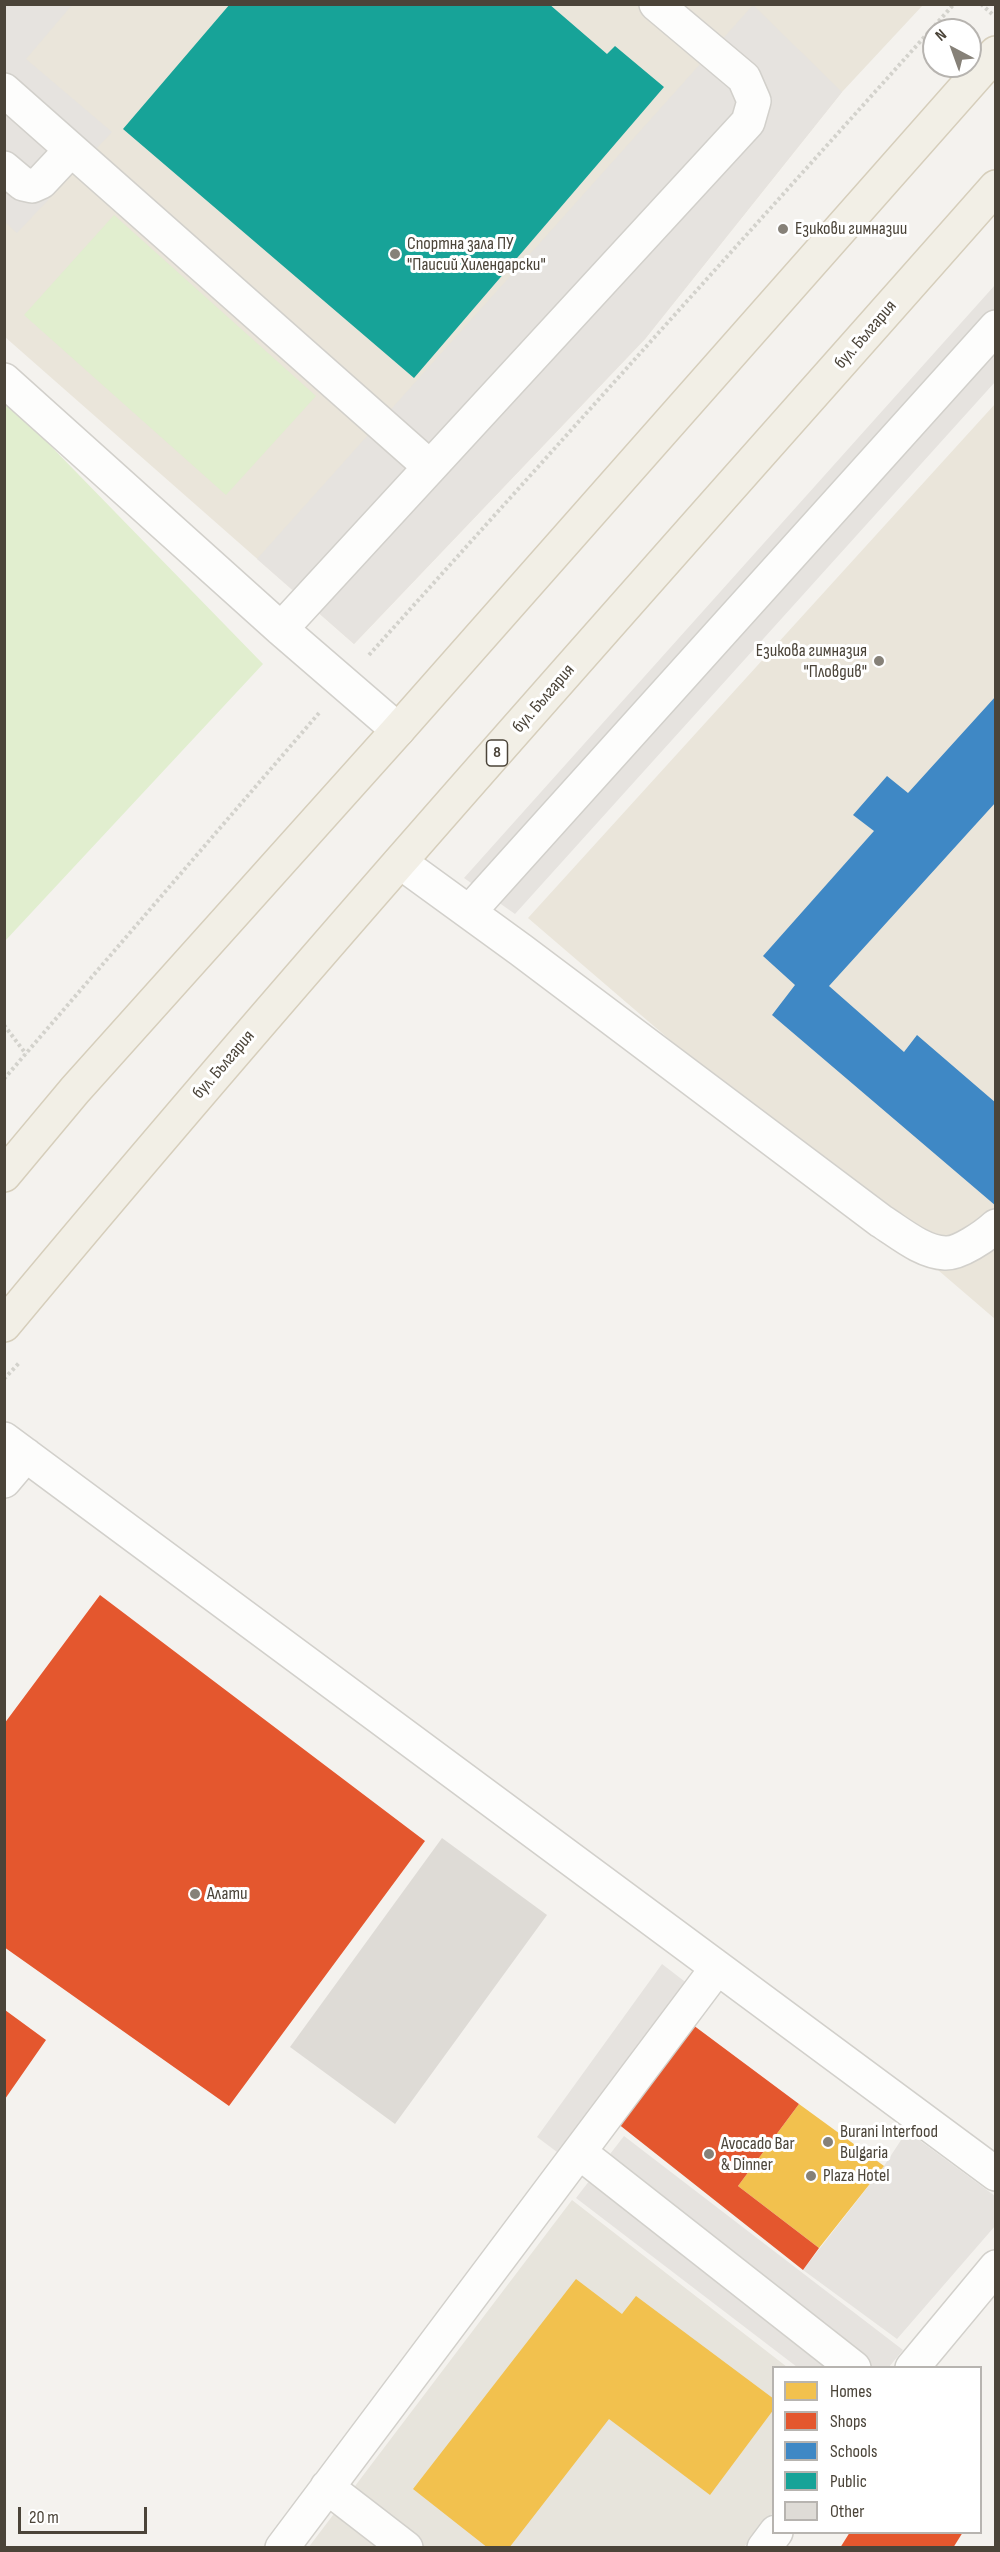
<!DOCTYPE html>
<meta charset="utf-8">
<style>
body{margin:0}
#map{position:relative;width:1000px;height:2552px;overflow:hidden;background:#f4f2ee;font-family:"Sofia Sans Condensed",sans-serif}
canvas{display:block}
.frame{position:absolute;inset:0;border:6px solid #4b4439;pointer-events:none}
.legend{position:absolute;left:772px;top:2366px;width:210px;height:168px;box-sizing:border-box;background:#fff;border:2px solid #b7b4b0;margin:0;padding:8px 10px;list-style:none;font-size:18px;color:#4b4439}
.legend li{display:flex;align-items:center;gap:12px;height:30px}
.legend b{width:30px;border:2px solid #b7b4b0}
.north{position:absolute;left:922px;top:18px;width:60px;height:60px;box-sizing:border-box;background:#fff;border:2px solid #b7b4b0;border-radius:50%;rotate:319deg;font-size:16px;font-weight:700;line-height:24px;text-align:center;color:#4b4439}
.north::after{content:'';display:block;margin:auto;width:21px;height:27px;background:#868178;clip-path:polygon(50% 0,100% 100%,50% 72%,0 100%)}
.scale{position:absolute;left:18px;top:2507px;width:129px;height:27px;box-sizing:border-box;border:3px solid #4b4439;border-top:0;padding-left:8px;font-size:18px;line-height:21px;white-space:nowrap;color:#4b4439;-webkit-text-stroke:4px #fff;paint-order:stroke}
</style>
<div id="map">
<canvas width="1000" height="2552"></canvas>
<div class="frame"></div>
<ul class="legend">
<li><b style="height:16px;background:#f2c14e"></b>Homes</li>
<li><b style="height:16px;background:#e4572e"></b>Shops</li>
<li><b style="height:16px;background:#3f88c5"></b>Schools</li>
<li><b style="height:16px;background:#17a398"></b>Public</li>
<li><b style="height:16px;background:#dedbd6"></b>Other</li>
</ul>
<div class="north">N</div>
<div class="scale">20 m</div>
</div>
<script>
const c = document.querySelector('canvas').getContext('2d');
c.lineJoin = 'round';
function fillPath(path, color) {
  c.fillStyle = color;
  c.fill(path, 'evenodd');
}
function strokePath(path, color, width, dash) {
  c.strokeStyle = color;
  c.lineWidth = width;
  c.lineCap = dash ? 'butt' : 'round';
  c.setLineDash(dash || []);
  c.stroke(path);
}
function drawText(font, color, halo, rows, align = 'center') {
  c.font = font + ' "Sofia Sans Condensed",sans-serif';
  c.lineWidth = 6;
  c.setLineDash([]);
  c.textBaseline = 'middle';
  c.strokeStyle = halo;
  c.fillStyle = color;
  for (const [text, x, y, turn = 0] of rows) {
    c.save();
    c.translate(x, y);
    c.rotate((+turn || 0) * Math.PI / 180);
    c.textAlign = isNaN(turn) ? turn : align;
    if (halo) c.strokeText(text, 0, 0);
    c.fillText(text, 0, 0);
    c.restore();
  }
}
const residential = new Path2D(`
 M572 2200 787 2367 774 2368 773 2512 744 2547 308 2548Z`);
const education = new Path2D(`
 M5 5H923L842 92 645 339 354 644 5 337Z
 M995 404V1319L528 918Z`);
const green = new Path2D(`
 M114 215 316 396 226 495 24 315Z
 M5 399 263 664 5 941Z`);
const parking = new Path2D(`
 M5 5H72L26 59 112 132 17 233 5 222Z
 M753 5 842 92 645 339 354 644 257 559Z
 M995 285V382L515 914 464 878Z
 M662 1964 710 2001 581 2170 537 2137Z
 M907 2131 995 2196V2226L897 2339 803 2270 884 2166Z
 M624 2136 903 2350 889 2367H797L576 2198Z`);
const homes = new Path2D(`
 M799 2104 884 2166 819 2248 738 2186Z
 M576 2279 622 2314 636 2296 774 2399V2409L710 2495 609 2419 509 2548H488L413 2489Z`);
const shops = new Path2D(`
 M100 1595 425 1841 229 2106 4 1947V1724Z
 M5 2010 46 2040 5 2099Z
 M693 2025 799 2104 738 2186 819 2248 803 2270 617 2123Z
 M850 2532H963L953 2548H840Z`);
const schools = new Path2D(`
 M996 696V802L829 986 904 1052 917 1035 996 1103V1206L772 1015 795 985 763 956 874 831 853 815 887 776 908 793Z`);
const public = new Path2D(`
 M230 4H549L607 54 615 46 664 87 414 378 123 129Z`);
const building = new Path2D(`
 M442 1838 547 1915 395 2124 290 2047Z`);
const path = new Path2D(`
 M981 4 992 14
 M369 655 954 4
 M4 1025 26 1054
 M4 1079 319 713
 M4 1379 20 1362`);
const minor = new Path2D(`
 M4 90 430 467
 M4 168 23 184 32 186 41 182 71 150
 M4 380 281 629 398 730
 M281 629 748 122 754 101 744 78 656 4
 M400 862 521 950 881 1221C900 1233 922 1252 945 1253 959 1254 985 1236 996 1226
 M469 912 996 327
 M4 1439 996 2174
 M4 1481 26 1455
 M579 2152 854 2368
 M912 2368 996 2267
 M327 2487 406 2548
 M282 2548 717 1968
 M764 2548 776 2532`);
const major = new Path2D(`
 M4 1175 75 1090 398 730 996 53
 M4 1325C326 938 663 564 996 187`);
const markers = [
 [783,229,6,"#868178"],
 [395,254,6,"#868178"],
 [879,661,6,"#868178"],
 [195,1894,6,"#868178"],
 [828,2142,6,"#868178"],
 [709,2154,6,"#868178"],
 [811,2176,6,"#868178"]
];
const shields = [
 [497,753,21]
];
const shieldNames = [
 ["8",497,753]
];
const poiNames = [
 ["Езикови гимназии",795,229],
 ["Спортна зала ПУ",407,244],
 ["\"Паисий Хилендарски\"",407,265],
 ["Езикова гимназия",867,651,"right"],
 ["\"Пловдив\"",867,672,"right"],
 ["Алати",207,1894],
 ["Burani Interfood",840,2132],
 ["Bulgaria",840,2153],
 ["Avocado Bar",721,2144],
 ["& Dinner",721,2165],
 ["Plaza Hotel",823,2176]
];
const streetNames = [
 ["бул. България",866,335,-49],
 ["бул. България",544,699,-49],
 ["бул. България",224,1065,-49]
];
fillPath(residential, '#e7e4dc');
fillPath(education, '#eae5da');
fillPath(green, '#e1eecf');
fillPath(parking, '#e6e3df');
fillPath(homes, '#f2c14e');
fillPath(shops, '#e4572e');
fillPath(schools, '#3f88c5');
fillPath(public, '#17a398');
fillPath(building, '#dedbd6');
strokePath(minor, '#d2d0cb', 36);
strokePath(major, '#d6cebb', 36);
strokePath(path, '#d3d2cc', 4, [3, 3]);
strokePath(minor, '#fdfdfc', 33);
strokePath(major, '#f2efe6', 33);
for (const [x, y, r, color] of markers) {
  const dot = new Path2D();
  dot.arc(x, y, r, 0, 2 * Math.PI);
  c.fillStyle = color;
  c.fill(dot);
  strokePath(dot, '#fff', 2);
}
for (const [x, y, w] of shields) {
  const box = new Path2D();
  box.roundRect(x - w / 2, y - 13, w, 26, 4.5);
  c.fillStyle = '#fff';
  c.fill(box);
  strokePath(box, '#4b4439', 1.5);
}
drawText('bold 16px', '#4b4439', null, shieldNames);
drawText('18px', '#4b4439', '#fff', poiNames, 'left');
drawText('18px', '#4b4439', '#fff', streetNames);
</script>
